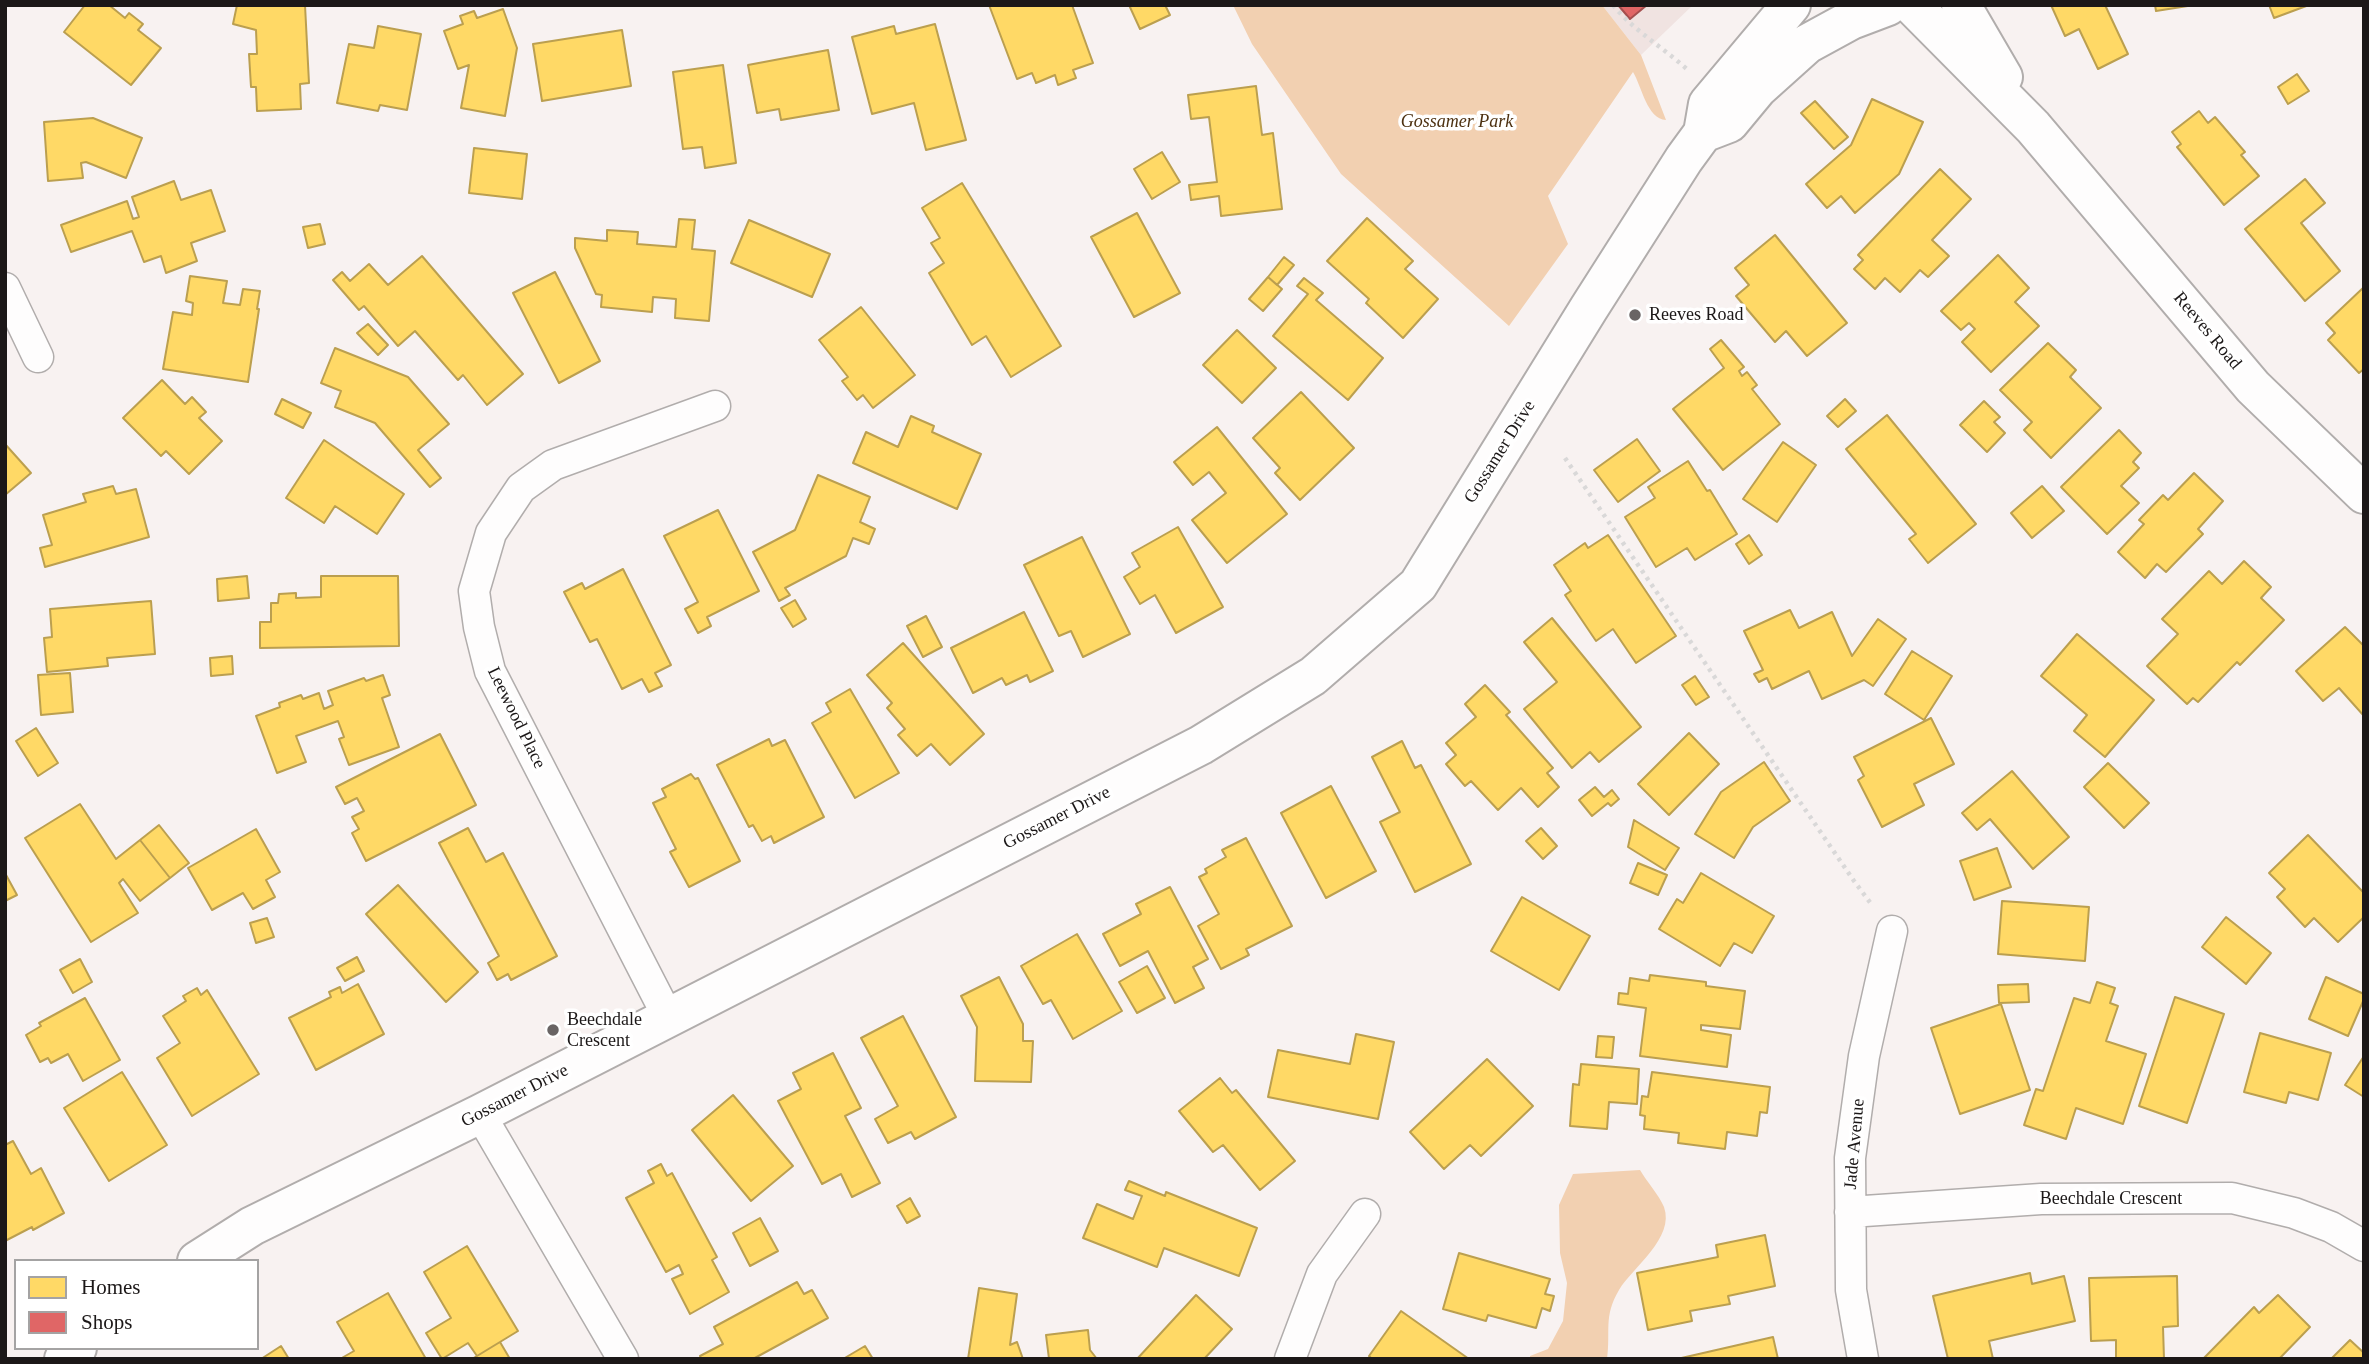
<!DOCTYPE html>
<style>
body{margin:0}
#map{position:relative;width:2369px;height:1364px;overflow:hidden;background:#f8f2f1;font-family:Georgia,serif}
canvas{display:block}
.frame{position:absolute;inset:0;border:7px solid #1c1818;pointer-events:none}
.legend{position:absolute;left:14px;top:1259px;width:245px;height:91px;box-sizing:border-box;background:#fff;border:2px solid #a4a3a3;margin:0;padding:9px 12px;list-style:none;font-size:21px;color:#1c1818}
.legend li{display:flex;align-items:center;gap:14px;height:35px}
.legend b{width:35px;border:2px solid #a4a3a3}
</style>
<div id="map">
<canvas width="2369" height="1364"></canvas>
<div class="frame"></div>
<ul class="legend">
<li><b style="height:19px;background:#ffd966"></b>Homes</li>
<li><b style="height:19px;background:#e06666"></b>Shops</li>
</ul>
</div>
<script>
const c = document.querySelector('canvas').getContext('2d');
c.lineJoin = 'round';
function fillPath(path, color) {
  c.fillStyle = color;
  c.fill(path, 'evenodd');
}
function strokePath(path, color, width, dash) {
  c.strokeStyle = color;
  c.lineWidth = width;
  c.lineCap = dash ? 'butt' : 'round';
  c.setLineDash(dash || []);
  c.stroke(path);
}
function drawText(font, color, halo, rows, align = 'center') {
  c.font = font + ' Georgia,serif';
  c.lineWidth = 7;
  c.setLineDash([]);
  c.textBaseline = 'middle';
  c.strokeStyle = halo;
  c.fillStyle = color;
  for (const [text, x, y, turn = 0] of rows) {
    c.save();
    c.translate(x, y);
    c.rotate((+turn || 0) * Math.PI / 180);
    c.textAlign = isNaN(turn) ? turn : align;
    if (halo) c.strokeText(text, 0, 0);
    c.fillText(text, 0, 0);
    c.restore();
  }
}
const built = new Path2D(`
 M1602 5H1693L1641 55Z`);
const green = new Path2D(`
 M1233 5H1602L1641 55 1666 120C1647 119 1642 87 1633 72L1548 196 1568 244 1509 326 1341 174 1252 44Z
 M1640 1170C1647 1182 1659 1195 1664 1207 1675 1238 1633 1267 1619 1290 1603 1317 1611 1331 1607 1359H1530V1356L1548 1349 1563 1321 1567 1283 1560 1253 1559 1205 1573 1174Z`);
const homes = new Path2D(`
 M85 5H109L125 18 129 13 143 24 138 30 161 48 131 85 64 32Z
 M237 5H305L309 83 300 84 301 109 257 111 256 87H251L249 54H257L256 30 233 24Z
 M989 5H1072L1093 63 1073 70 1076 78 1058 85 1055 75 1036 83 1032 73 1017 79Z
 M1129 5H1165L1170 15 1140 29Z
 M2051 5H2105L2128 54 2098 69 2079 29 2065 36Z
 M2155 5H2194L2156 11Z
 M2269 5H2309L2274 18Z
 M503 9 517 48 505 116 461 108 469 65 458 69 444 31 463 24 460 16 474 11 477 18Z
 M935 24 966 140 926 150 914 103 872 114 852 37 894 26 896 34Z
 M378 26 421 34 407 110 380 105 378 111 337 103 349 44 374 48Z
 M622 30 631 86 542 101 533 44Z
 M828 50 839 110 781 120 779 109 757 113 748 65Z
 M723 65 736 163 705 168 702 147 683 149 673 72Z
 M2297 74 2309 91 2288 104 2278 87Z
 M1256 86 1262 135 1273 133 1282 209 1221 216 1219 196 1191 200 1189 185 1217 182 1209 117 1191 119 1188 95Z
 M1872 99 1923 122 1899 174 1855 213 1841 196 1827 208 1806 184 1851 145Z
 M1815 101 1848 137 1834 149 1801 113Z
 M2199 111 2208 123 2215 117 2245 152 2241 155 2259 176 2224 205 2177 147 2181 144 2172 132Z
 M93 118 142 138 126 178 86 162 81 163 83 178 48 181 44 122Z
 M474 148 527 154 522 199 469 193Z
 M1162 152 1180 182 1152 199 1134 169Z
 M1940 169 1971 199 1932 240 1949 256 1928 277 1920 270 1900 292 1885 278 1875 289 1854 269 1863 260 1858 255Z
 M2305 179 2325 203 2301 223 2340 271 2305 301 2245 229Z
 M174 181 181 200 211 190 225 231 191 243 197 261 166 273 161 256 144 262 132 231 71 252 61 225 127 201 133 219 139 217 132 197Z
 M962 183 1061 346 1011 377 986 336 972 345 929 273 944 263 931 243 940 238 922 208Z
 M1137 213 1180 293 1134 317 1091 237Z
 M1367 218 1413 261 1405 269 1438 299 1403 338 1366 303 1369 299 1327 261Z
 M679 219 695 220 692 249 715 251 709 321 675 318 676 299 653 297 652 312 601 307 602 295 596 294 575 248V238L607 241V230L638 232 637 244 676 247Z
 M749 220 830 254 812 297 731 263Z
 M320 224 325 244 308 248 303 227Z
 M1775 235 1847 323 1807 356 1786 331 1775 342 1736 296 1749 285 1735 268Z
 M1998 255 2029 288 2015 302 2039 326 1991 372 1962 342 1975 329 1969 323 1961 330 1941 311Z
 M422 256 523 374 487 405 463 375 458 380 415 331 398 346 364 306 359 310 333 280 342 272 350 281 369 264 388 285Z
 M1284 257 1294 265 1277 285 1268 277Z
 M555 272 600 361 559 383 513 293Z
 M190 276 227 281 223 303 240 305 243 289 260 291 257 309H259L248 382 163 369 173 312 192 315 193 303 186 301Z
 M1268 277 1282 289 1263 311 1249 299Z
 M1304 278 1323 293 1316 300 1383 358 1348 400 1273 336 1308 294 1297 286Z
 M2364 287V369L2359 373 2328 340 2335 333 2326 323Z
 M861 307 915 375 873 408 863 395 857 400 842 381 848 377 819 340Z
 M368 324 388 345 378 355 357 333Z
 M1237 330 1276 368 1242 403 1203 365Z
 M1721 340 1744 367 1739 371 1742 376 1747 372 1757 385 1752 389 1780 424 1723 470 1673 409 1724 368 1710 349Z
 M2048 343 2076 370 2070 377 2101 408 2051 458 2024 430 2032 422 2000 390Z
 M335 348 408 377 449 424 418 450 441 478 430 487 375 423 335 407 341 391 321 383Z
 M162 380 185 404 192 397 206 412 199 418 222 441 189 474 166 451 161 456 123 418Z
 M1301 392 1354 448 1300 500 1275 473 1280 468 1253 438Z
 M282 399 311 413 303 428 275 414Z
 M1845 399 1856 411 1838 427 1827 416Z
 M1984 401 2000 417 1994 422 2005 433 1987 452 1960 425Z
 M1887 415 1976 524 1928 563 1909 539 1916 534 1846 449Z
 M911 416 934 426 932 432 981 454 957 509 853 463 866 432 898 447Z
 M1217 427 1287 514 1227 563 1192 520 1226 493 1209 472 1193 485 1174 462Z
 M2119 430 2141 453 2133 462 2139 468 2121 486 2139 503 2107 534 2061 487Z
 M1637 439 1660 471 1618 502 1594 470Z
 M324 440 404 494 377 534 335 506 324 523 286 498Z
 M1783 442 1816 465 1777 522 1743 499Z
 M5 444 31 473 5 495Z
 M1688 461 1707 491 1710 490 1737 534 1695 560 1687 548 1656 567 1625 517 1655 498 1648 487Z
 M2194 473 2223 501 2198 529 2203 534 2166 572 2157 564 2145 578 2118 552 2144 524 2139 520 2163 495 2168 500Z
 M818 475 870 497 860 522 875 529 869 544 853 538 846 556 785 588 790 595 779 601 753 552 795 530Z
 M113 486 116 494 136 489 149 537 45 567 40 548 52 545 43 515 86 502 83 494Z
 M2042 486 2064 511 2032 538 2011 513Z
 M718 510 759 591 707 617 711 626 698 633 685 609 698 602 664 536Z
 M1178 527 1223 607 1176 633 1155 595 1140 604 1124 577 1140 567 1132 553Z
 M1608 535 1676 636 1636 663 1613 629 1596 641 1565 595 1571 591 1554 565 1585 543 1588 548Z
 M1749 535 1762 555 1749 564 1736 544Z
 M1082 537 1130 634 1083 657 1071 631 1059 636 1024 565Z
 M2244 561 2271 587 2261 598 2284 620 2240 665 2237 662 2198 702 2193 698 2187 704 2147 666 2178 634 2162 619 2209 571 2222 584Z
 M623 569 671 665 655 673 662 686 649 692 642 679 622 689 597 639 590 642 564 592 582 583 585 589Z
 M247 576 249 598 218 601 217 579Z
 M321 576H398L399 646 260 648V622H271V603H278L279 594 296 593V598L321 597Z
 M795 600 806 619 793 627 781 608Z
 M151 601 155 654 107 658 108 666 47 672 44 638 52 637 50 609Z
 M1790 610 1799 628 1832 612 1852 656 1878 619 1906 639 1873 686 1864 680 1822 699 1809 671 1772 689 1767 678 1759 682 1754 674 1763 670 1744 631Z
 M1024 612 1053 671 1030 682 1027 675 1006 685 1002 678 973 693 951 648Z
 M926 616 942 647 923 657 907 626Z
 M1552 618 1641 727 1599 762 1590 752 1572 768 1524 709 1557 682 1524 642Z
 M2345 627 2364 646V716L2339 688 2323 701 2296 671Z
 M2077 634 2154 700 2105 757 2074 731 2087 715 2041 676Z
 M903 643 984 734 950 765 931 744 917 756 898 735 905 729 887 708 892 703 867 675Z
 M1912 651 1952 676 1924 720 1885 694Z
 M232 656 233 674 211 676 210 658Z
 M70 673 73 712 41 715 38 675Z
 M383 675 390 695 382 698 399 747 349 765 339 739 344 737 338 721 296 736 306 762 277 773 256 716 280 707 279 703 301 695 303 699 319 693 324 709 333 705 328 691 364 678 366 681Z
 M1695 676 1709 697 1696 705 1682 685Z
 M1485 685 1510 712 1506 715 1553 768 1547 773 1559 787 1538 807 1521 788 1498 810 1471 781 1465 786 1446 764 1456 755 1446 743 1476 717 1465 704Z
 M850 689 899 773 855 798 812 723 831 712 826 703Z
 M1931 718 1954 764 1914 784 1924 805 1882 827 1858 780 1864 776 1854 757Z
 M36 728 58 763 38 776 16 741Z
 M1689 733 1719 764 1669 815 1638 784Z
 M440 734 476 805 366 861 352 833 359 829 352 817 364 811 357 798 345 804 336 787Z
 M769 739 772 746 785 740 824 817 774 843 771 836 762 841 753 825 749 827 717 765Z
 M1402 741 1415 768 1421 765 1471 864 1415 892 1380 822 1400 812 1372 757Z
 M1764 762 1790 801 1753 827 1734 858 1695 834 1721 792Z
 M2108 763 2149 803 2124 828 2084 787Z
 M2012 771 2069 837 2033 869 1990 819 1977 830 1962 813Z
 M691 774 695 779 698 778 740 861 689 887 670 852 676 849 653 803 666 797 662 789Z
 M1331 786 1376 871 1326 898 1281 813Z
 M1595 787 1604 797 1612 790 1619 799 1611 806 1608 803 1592 816 1579 800Z
 M80 804 116 859 140 840 170 878 140 901 123 879 119 883 138 913 91 942 25 838Z
 M1634 820 1679 848 1665 870 1628 847Z
 M159 825 189 863 170 878 140 840Z
 M468 828 486 862 503 853 557 956 511 980 508 974 497 980 488 963 499 956 439 843Z
 M1541 828 1557 846 1543 859 1526 841Z
 M256 829 280 872 266 880 275 897 253 909 243 893 212 910 188 868Z
 M2308 835 2364 893V917L2338 942 2314 918 2305 927 2277 897 2285 889 2269 873Z
 M1246 838 1292 926 1246 949 1249 955 1221 969 1198 926 1219 914 1199 877 1207 873 1205 869 1226 857 1222 850Z
 M1997 848 2011 887 1974 900 1960 861Z
 M1638 863 1667 875 1658 895 1630 883Z
 M5 873 17 895 5 901Z
 M1701 873 1774 916 1752 953 1734 943 1720 966 1659 929 1677 899 1683 903Z
 M398 885 478 972 446 1002 366 914Z
 M1170 887 1208 959 1193 967 1204 988 1175 1003 1148 951 1120 966 1103 934 1141 914 1136 904Z
 M1522 897 1590 936 1559 990 1491 951Z
 M2002 901 2089 907 2085 961 1998 954Z
 M2226 917 2271 953 2246 984 2202 947Z
 M267 918 274 937 256 943 250 923Z
 M1077 934 1122 1011 1073 1039 1051 1000 1043 1004 1021 966Z
 M357 957 364 971 345 981 337 968Z
 M80 959 92 982 73 993 60 970Z
 M1147 966 1165 998 1137 1013 1119 982Z
 M1650 975 1706 982V986L1745 991 1740 1029 1701 1025V1030L1731 1035 1727 1067 1640 1056 1646 1008 1618 1004 1619 993 1628 994 1630 978 1649 981Z
 M999 977 1023 1024V1041H1033L1031 1082 975 1081 977 1027 961 996Z
 M2326 977 2364 994V999L2348 1036 2309 1019Z
 M2097 982 2115 988 2110 1003 2118 1006 2106 1041 2146 1054 2123 1124 2076 1108 2066 1139 2024 1125 2036 1089 2043 1091 2074 998 2090 1003Z
 M358 984 384 1034 316 1070 289 1018 331 997 329 992 340 987 342 993Z
 M2028 984 2029 1002 1999 1003 1998 985Z
 M197 988 201 995 207 990 259 1074 192 1116 157 1058 180 1043 163 1016 186 1001 183 996Z
 M2175 997 2224 1014 2187 1123 2139 1106Z
 M85 998 120 1060 83 1081 68 1054 51 1063 48 1058 40 1062 26 1035 41 1026 39 1023Z
 M2001 1004 2030 1090 1960 1114 1931 1028Z
 M903 1016 956 1117 915 1139 911 1132 888 1143 875 1119 898 1106 861 1038Z
 M2260 1033 2331 1053 2318 1100 2289 1092 2286 1103 2244 1092Z
 M1356 1034 1394 1042 1378 1119 1268 1097 1278 1050 1350 1064Z
 M1598 1036 1614 1037 1612 1058 1596 1057Z
 M833 1053 861 1108 845 1116 880 1183 852 1197 841 1174 822 1184 778 1101 801 1089 793 1073Z
 M2364 1056V1097L2345 1085Z
 M1487 1059 1533 1106 1481 1156 1470 1145 1444 1169 1410 1132Z
 M1581 1064 1639 1069 1637 1104 1609 1102 1607 1129 1570 1126 1573 1084 1579 1085Z
 M122 1072 167 1145 109 1181 64 1108Z
 M1652 1072 1770 1087 1767 1113 1760 1112 1757 1136 1727 1132 1725 1149 1678 1143 1679 1133 1644 1129 1645 1116 1640 1115 1642 1096 1648 1097Z
 M1220 1078 1232 1093 1236 1090 1295 1161 1260 1190 1223 1145 1213 1152 1179 1111Z
 M733 1095 793 1166 751 1201 692 1130Z
 M13 1141 31 1174 41 1168 64 1213 33 1230 32 1227 5 1241V1145Z
 M661 1164 667 1176 672 1173 717 1257 712 1260 729 1292 690 1314 672 1279 683 1274 679 1265 666 1272 626 1198 654 1183 648 1171Z
 M1129 1181 1165 1196 1166 1192 1257 1228 1239 1276 1164 1248 1157 1267 1083 1238 1097 1204 1133 1219 1142 1196 1125 1190Z
 M910 1198 920 1216 907 1223 897 1206Z
 M760 1218 778 1251 750 1266 733 1233Z
 M1765 1235 1775 1286 1728 1296 1730 1304 1690 1311 1692 1321 1648 1330 1637 1273 1718 1257 1716 1245Z
 M467 1246 518 1331 477 1356 468 1343 442 1359 426 1333 451 1318 424 1272Z
 M1459 1253 1550 1279 1545 1294 1554 1296 1550 1311 1542 1308 1536 1328 1488 1315 1486 1321 1443 1309Z
 M2030 1273 2032 1284 2064 1276 2075 1321 1989 1341 1993 1359H1948L1933 1296Z
 M2177 1276 2178 1326 2163 1327 2164 1359H2116V1340L2091 1341 2089 1278Z
 M797 1282 804 1294 812 1290 828 1318 753 1359H701L700 1356 723 1344 714 1327Z
 M979 1288 1017 1294 1010 1345 1017 1342 1023 1359H968Z
 M388 1293 426 1359H340L354 1351 337 1322Z
 M1196 1295 1232 1329 1204 1359H1137Z
 M2278 1295 2310 1327 2279 1359H2203L2254 1307 2259 1313Z
 M1401 1311 1469 1359H1372L1369 1356Z
 M1088 1330 1090 1350 1097 1359H1049L1046 1335Z
 M1773 1337 1778 1359H1677Z
 M2350 1340 2364 1353V1359H2331Z
 M500 1342 510 1359H472L477 1356Z
 M281 1346 289 1359H261Z
 M865 1346 873 1359H843Z`);
const shops = new Path2D(`
 M1618 5H1647L1630 19Z`);
const path = new Path2D(`
 M1613 5C1634 31 1664 48 1689 71
 M1565 458 1854 881 1872 905`);
const minor = new Path2D(`
 M5 288 38 357
 M668 1017 490 671 479 627 474 591 491 533 521 488 553 465 715 406
 M480 1114 623 1359
 M1850 1212 2041 1199 2232 1198 2294 1213 2331 1227 2364 1246
 M1290 1359 1322 1274 1365 1214
 M1863 1359 1851 1290 1850 1158 1864 1056 1892 931`);
const tertiary = new Path2D(`
 M1912 5 2033 127 2253 387 2364 494
 M1961 5 2003 77`);
const secondary = new Path2D(`
 M1703 133 1708 104 1791 5
 M197 1261 252 1226 480 1114 1201 745 1313 676 1418 585 1589 308 1684 159 1703 133 1729 123 1758 88 1807 44 1851 20 1888 6
 M64 1359 77 1348`);
const markers = [
 [1635,315,7,"#696464"],
 [553,1030,7,"#696464"]
];
const parkNames = [
 ["Gossamer Park",1457,122]
];
const poiNames = [
 ["Reeves Road",1649,315],
 ["Beechdale",567,1020],
 ["Crescent",567,1041]
];
const streetNames = [
 ["Reeves Road",2207,331,50],
 ["Gossamer Drive",1500,452,-58],
 ["Leewood Place",516,718,64],
 ["Gossamer Drive",1057,818,-27],
 ["Gossamer Drive",515,1096,-27],
 ["Jade Avenue",1855,1144,-85],
 ["Beechdale Crescent",2111,1199]
];
fillPath(built, '#f0e3e1');
fillPath(green, '#f2d0b1');
fillPath(homes, '#ffd966');
strokePath(homes, '#bb9f4f', 2);
fillPath(shops, '#e06666');
strokePath(shops, '#a54f4f', 2);
strokePath(minor, '#b1adac', 33);
strokePath(tertiary, '#b1adac', 42);
strokePath(secondary, '#b1adac', 42);
strokePath(path, '#d9d8d8', 4.5, [3.5, 5]);
strokePath(minor, '#fefdfd', 30);
strokePath(tertiary, '#fefdfd', 38);
strokePath(secondary, '#fefdfd', 38);
for (const [x, y, r, color] of markers) {
  const dot = new Path2D();
  dot.arc(x, y, r, 0, 2 * Math.PI);
  c.fillStyle = color;
  c.fill(dot);
  strokePath(dot, '#fff', 2.5);
}
drawText('italic 18px', '#4d3111', '#fff', parkNames);
drawText('18px', '#1c1818', '#fff', poiNames, 'left');
drawText('18px', '#1c1818', '#fff', streetNames);
</script>
